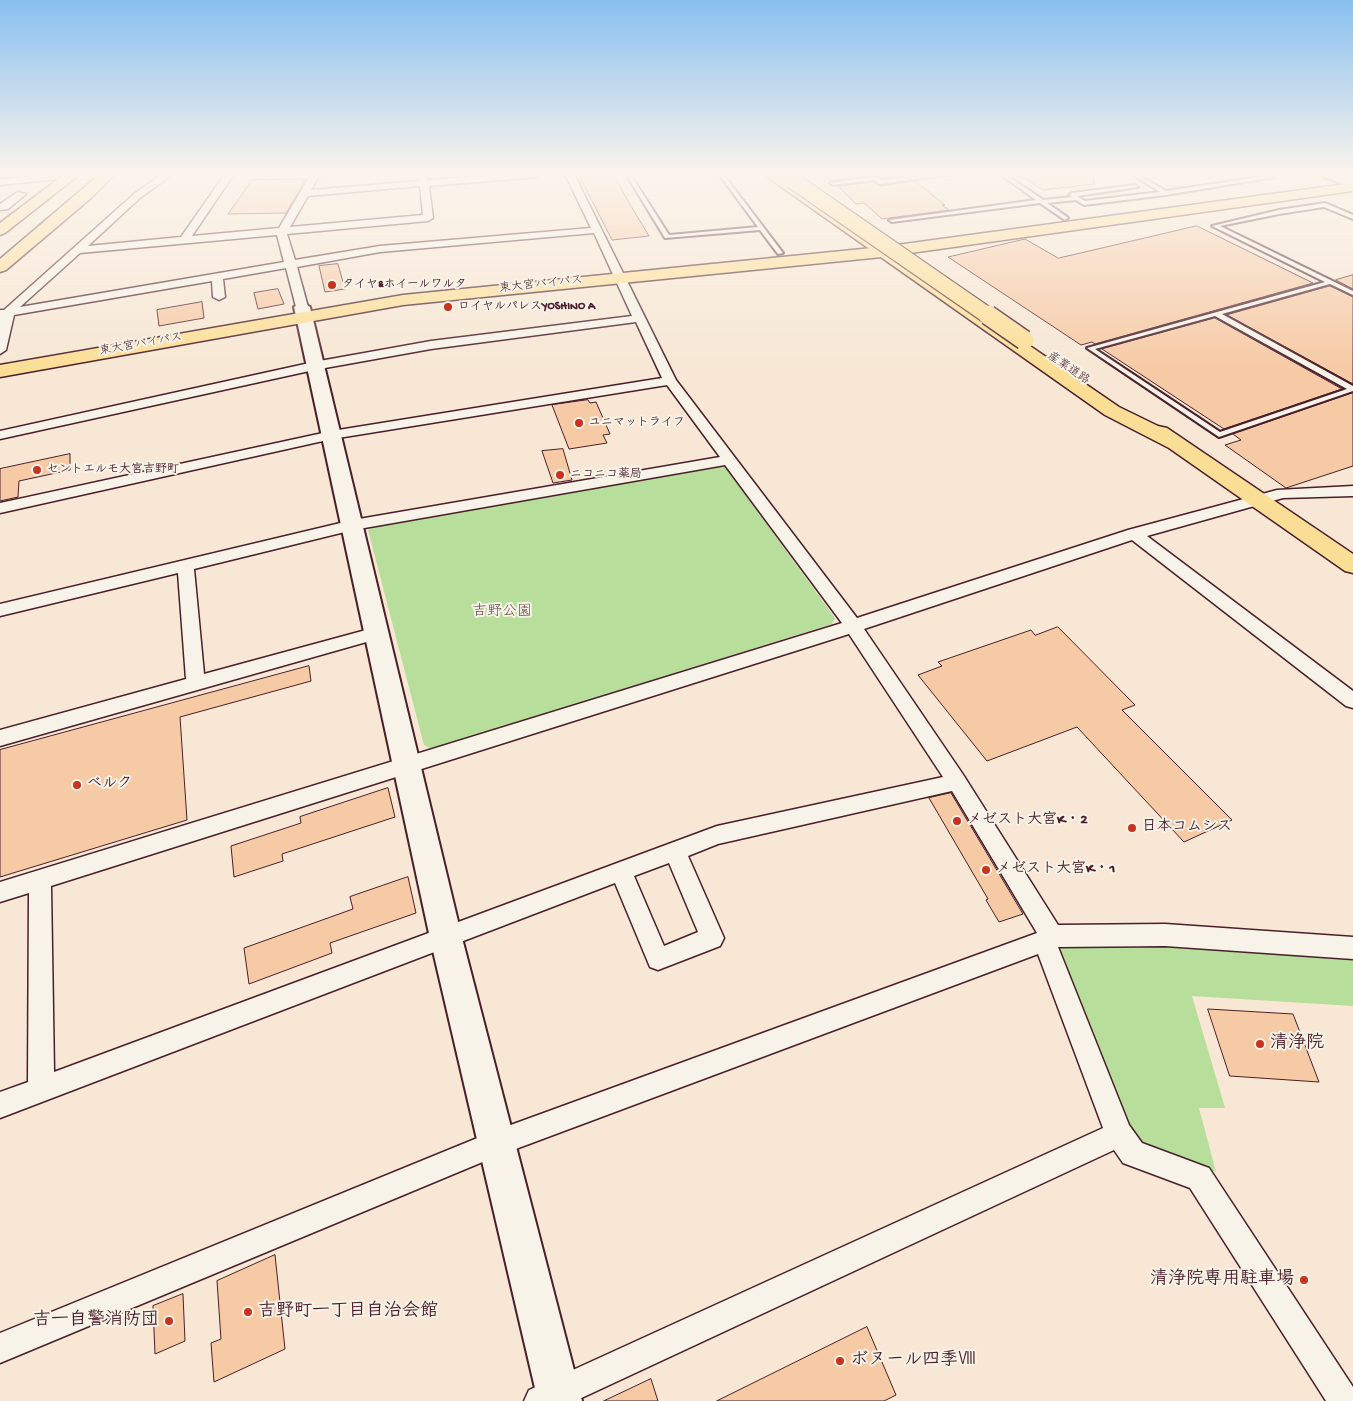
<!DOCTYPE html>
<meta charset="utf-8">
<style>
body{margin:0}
canvas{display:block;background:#f7e7d4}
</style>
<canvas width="1353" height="1401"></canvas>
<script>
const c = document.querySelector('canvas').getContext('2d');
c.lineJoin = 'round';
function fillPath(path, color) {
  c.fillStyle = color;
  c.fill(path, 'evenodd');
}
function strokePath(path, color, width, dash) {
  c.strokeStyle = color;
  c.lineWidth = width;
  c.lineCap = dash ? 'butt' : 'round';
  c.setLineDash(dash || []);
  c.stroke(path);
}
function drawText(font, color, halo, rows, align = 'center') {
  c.font = font + ' "Gochi Hand","Klee One",sans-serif';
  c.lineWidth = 4;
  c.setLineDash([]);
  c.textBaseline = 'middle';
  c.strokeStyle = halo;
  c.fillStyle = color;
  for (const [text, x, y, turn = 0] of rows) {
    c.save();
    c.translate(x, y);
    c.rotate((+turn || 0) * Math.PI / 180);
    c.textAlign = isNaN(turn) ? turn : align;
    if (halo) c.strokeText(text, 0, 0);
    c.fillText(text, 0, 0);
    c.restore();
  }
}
const green = new Path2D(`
 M718 465 725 467 835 618 832 624 432 749 424 745 368 530 374 526Z
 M1063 940 1353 955V1006L1192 996 1225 1108H1199L1216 1172 1149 1149 1131 1136 1059 951Z`);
const building = new Path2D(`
 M613 174 631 206 649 236 612 240 580 177Z
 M824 174H905L907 175 881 178 875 175 832 181Z
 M1019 174H1093L1094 184 1043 190Z
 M306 179 286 213 228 214 252 180Z
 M915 181 945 205H942L949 210 882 219 864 203 856 204 838 186 874 182 880 186Z
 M1197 226 1313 283 1095 344 1092 342 1081 345 948 257 1025 239 1058 258Z
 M338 264 345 289 325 292 319 266Z
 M1353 275V289L1336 280Z
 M1330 286 1353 297V384L1227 315Z
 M278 289 284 304 258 309 254 293Z
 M202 302 204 318 159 326 157 310Z
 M1215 318 1342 389 1224 429 1102 349Z
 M1353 393V466L1286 488 1225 445 1241 440 1233 434Z
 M588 400 590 403 596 402 610 434 603 435 607 443 569 449 552 405Z
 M563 449 572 480 553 483 542 451Z
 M70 454V470L19 481 18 497 0 501V469Z
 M1058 627 1135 705 1122 710 1232 820 1184 842 1077 727 987 761 918 675 942 666 938 662 1031 630 1035 635Z
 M309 666 311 681 180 717 187 820 0 877V750Z
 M388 788 395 817 282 854 283 861 234 877 231 846 301 823 300 817Z
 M951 793 1023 914 999 922 986 900 988 899 929 798Z
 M408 877 416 913 330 943 332 953 249 984 244 948 353 909 350 897Z
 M1208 1009 1293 1014 1319 1082 1230 1076Z
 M275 1255 285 1349 214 1382 211 1343 221 1339 217 1281Z
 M183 1294 185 1341 155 1354 153 1306Z
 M867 1327 896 1395 884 1401H717Z
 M651 1379 658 1401H604Z`);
const lane = new Path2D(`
 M626 174H630L669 235 758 227 719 174H723L783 253 778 254 760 230 665 238Z
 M941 174H954L880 184 874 180 833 185 830 183 875 177 881 180Z
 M1000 174H1005L1043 200 1072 197 1069 195 1072 193 1135 185 1138 187 1077 196 1085 201 1160 192 1132 174H1137L1166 191 1267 176 1264 174H1270L1275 177 1165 195 1084 205 1076 200 1047 203 1067 217 1068 218 1065 220 1040 203 892 222 889 220 1036 200Z
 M1325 203 1353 215V219L1324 207 1279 214 1220 226 1353 291V295L1330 284 1222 314 1353 386V391L1219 437 1087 348 1325 282 1212 226 1279 210ZM1215 316 1347 389 1220 432 1095 349Z`);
const street = new Path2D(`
 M55 174 58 175V179L0 185V179Z
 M162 174H173L140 198 88 246 181 237 225 174H234L192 236 279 228 311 174H320L311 190 419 181V174H427L428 180 507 174H543L538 177 429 186 433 218 428 221 287 234 295 260 380 246 591 228 565 174H574L676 380 857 618 1128 530 1277 490 1353 486V496L1283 498 1147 536 1353 691V708L1346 706 1132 540 864 629 964 776 1058 925 1165 924 1353 937V959L1165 946 1058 947 1129 1125 1142 1143 1209 1168 1353 1387V1401H1326L1190 1188 1123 1163 1114 1150 575 1401H524L529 1390 1103 1128 1038 954 497 1156 0 1363V1333L497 1130 1037 933 952 791 718 844 688 856 724 938 720 946 658 970 650 967 615 883 0 1118V1092L28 1082 29 893 0 902V882L842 623 725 465 353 530 194 569 204 674 377 627 383 629 386 633 383 637 377 639 0 746V730L186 679 178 573 0 616V604L353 520 720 457 667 385 332 439 0 513V503L332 431 662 378 636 322 431 349 314 370 0 439V431L314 362 431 341 632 316 594 233 380 252 297 267 308 307 302 311 296 307 286 268 223 279 225 297 219 300 213 297 212 281 14 315 6 350 0 354V310H4L134 194ZM420 186 423 215 290 227 308 196ZM277 235 284 262 20 307 80 253ZM849 634 943 777 717 826 54 1072 51 886ZM669 863 698 932 664 946 634 876Z
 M18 192 26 194 8 209 0 210V204Z`);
const secondary = new Path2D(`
 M1322 174H1340L1353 178V187L1324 177Z
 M302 302 310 307 462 938 582 1401H538L430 938 294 307Z`);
const primary = new Path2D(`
 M763 174H779L1119 407 1158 426 1167 428 1353 554V573L1345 571 1169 448 1105 415Z`);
const highway = new Path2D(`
 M65 174H80L5 233 0 235V223Z
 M100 174H115L91 198 6 270 0 272V259Z
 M1353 183V191L882 257 403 305 0 377V365L403 295 882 247Z`);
const primaryBridgeFar1 = new Path2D(`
 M792 180 990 317`);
const primaryBridge = new Path2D(`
 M988 315 1024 340`);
const markers = [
 [332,285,5,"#c8321e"],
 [448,307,5,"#c8321e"],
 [579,423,5,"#c8321e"],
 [37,470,5,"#c8321e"],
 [560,475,5,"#c8321e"],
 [77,785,5,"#c8321e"],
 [957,821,5,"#c8321e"],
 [1132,828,5,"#c8321e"],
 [986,870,5,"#c8321e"],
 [1260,1044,5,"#c8321e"],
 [1304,1280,5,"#c8321e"],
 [248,1312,5,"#c8321e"],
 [169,1321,5,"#c8321e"],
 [840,1361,5,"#c8321e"]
];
const farPoinames = [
 ["タイヤ&ホイールワルタ",342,285],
 ["ロイヤルパレスYOSHINO A",458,307],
 ["ユニマットライフ",589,423],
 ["セントエルモ大宮吉野町",47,470],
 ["ニコニコ薬局",570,475]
];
const farStreetnames = [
 ["東大宮バイパス",541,285,-6],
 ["東大宮バイパス",141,345,-10],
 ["産業道路",1068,369,34]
];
const parkNames = [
 ["吉野公園",502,613]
];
const poiNames = [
 ["ベルク",87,785],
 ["メゼスト大宮K・2",967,821],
 ["日本コムシス",1142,828],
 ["メゼスト大宮K・1",996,870]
];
const nearPoinames = [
 ["清浄院",1270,1044],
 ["清浄院専用駐車場",1294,1280,"right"],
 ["吉野町一丁目自治会館",258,1312],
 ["吉一自警消防団",159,1321,"right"],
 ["ボヌール四季Ⅷ",850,1361]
];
fillPath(green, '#b7df9b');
fillPath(building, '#f6caa5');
strokePath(building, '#4a1f2b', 1);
strokePath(lane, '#4a1f2b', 4);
strokePath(street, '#4a1f2b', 3);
strokePath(secondary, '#4a1f2b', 4);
strokePath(primary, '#4a1f2b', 3);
strokePath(highway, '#4a1f2b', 3);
fillPath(lane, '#f7f3e8');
fillPath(street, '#f7f3e8');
fillPath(secondary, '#f7f3e8');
fillPath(primary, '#fbde96');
fillPath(highway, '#fbde96');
strokePath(primaryBridgeFar1, '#4a1f2b', 18, []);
strokePath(primaryBridge, '#4a1f2b', 22, []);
strokePath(primaryBridgeFar1, '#fbde96', 16);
strokePath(primaryBridge, '#fbde96', 19);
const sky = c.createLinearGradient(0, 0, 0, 370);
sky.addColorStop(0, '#88c0ef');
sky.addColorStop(0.47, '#fbf4ec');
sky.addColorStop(1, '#fbf4ec00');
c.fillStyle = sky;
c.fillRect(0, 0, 1353, 370);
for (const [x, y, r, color] of markers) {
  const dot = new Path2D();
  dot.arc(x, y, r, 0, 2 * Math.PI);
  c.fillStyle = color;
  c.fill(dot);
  strokePath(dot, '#f7f3e8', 2);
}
drawText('bold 12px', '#4a1f2b', '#f7f3e8', farPoinames, 'left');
drawText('12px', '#4a1f2b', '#f7f3e8', farStreetnames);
drawText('15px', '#654f47', '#f7f3e8', parkNames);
drawText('bold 15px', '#4a1f2b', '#f7f3e8', poiNames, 'left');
drawText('bold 18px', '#4a1f2b', '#f7f3e8', nearPoinames, 'left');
</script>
